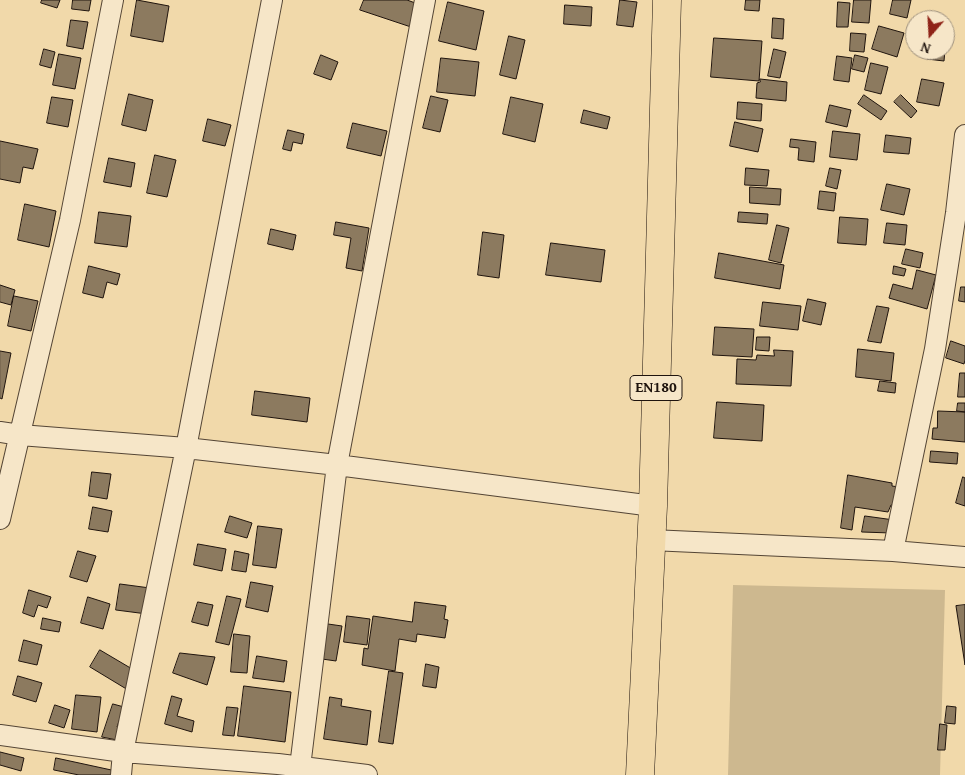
<!DOCTYPE html>
<style>
body{margin:0}
#map{position:relative;width:965px;height:775px;overflow:hidden;background:#f1d9aa;font-family:"Gentium Book Plus",serif}
canvas{display:block}
.north{position:absolute;left:905px;top:10px;width:50px;height:50px;box-sizing:border-box;background:#f6e6c8;border:1px solid #a0927e;border-radius:50%;rotate:199deg;font-size:14px;font-weight:700;line-height:20px;text-align:center;color:#1f140e}
.north::after{content:'';display:block;margin:auto;width:18px;height:22px;background:#8f2418;clip-path:polygon(50% 0,100% 100%,50% 72%,0 100%)}
</style>
<div id="map">
<canvas width="965" height="775"></canvas>
<div class="north">N</div>
</div>
<script>
const c = document.querySelector('canvas').getContext('2d');
c.lineJoin = 'round';
function fillPath(path, color) {
  c.fillStyle = color;
  c.fill(path, 'evenodd');
}
function strokePath(path, color, width, dash) {
  c.strokeStyle = color;
  c.lineWidth = width;
  c.lineCap = dash ? 'butt' : 'round';
  c.setLineDash(dash || []);
  c.stroke(path);
}
function drawText(font, color, halo, rows, align = 'center') {
  c.font = font + ' "Gentium Book Plus",serif';
  c.lineWidth = 4.5;
  c.setLineDash([]);
  c.textBaseline = 'middle';
  c.strokeStyle = halo;
  c.fillStyle = color;
  for (const [text, x, y, turn = 0] of rows) {
    c.save();
    c.translate(x, y);
    c.rotate((+turn || 0) * Math.PI / 180);
    c.textAlign = isNaN(turn) ? turn : align;
    if (halo) c.strokeText(text, 0, 0);
    c.fillText(text, 0, 0);
    c.restore();
  }
}
const green = new Path2D(`
 M733 585 945 590 940 775H728Z`);
const building = new Path2D(`
 M42 0H60L57 8 41 3Z
 M73 0H91L89 11 72 9Z
 M137 0 169 6 163 42 131 36Z
 M364 0H407L418 4 411 27 360 10Z
 M620 0 637 2 633 27 617 25Z
 M746 0H760L759 11 745 10Z
 M854 0H871L869 23 852 22Z
 M893 0H911L907 18 890 14Z
 M448 2 484 11 476 50 439 41Z
 M838 2 850 3 848 27H837Z
 M565 5 592 7 591 26 564 24Z
 M773 18 784 19 783 39 772 38Z
 M71 20 88 22 83 49 67 46Z
 M879 26 904 33 897 57 872 49Z
 M851 33 866 34 864 52 850 51Z
 M509 36 525 40 516 79 500 75Z
 M714 38 762 41 759 81 711 77Z
 M44 49 55 52 51 68 40 65Z
 M774 49 786 52 780 78 768 76Z
 M928 50H945L944 61 927 59Z
 M59 54 81 58 75 89 53 85Z
 M321 55 338 62 331 80 314 74Z
 M855 55 868 58 864 72 852 69Z
 M837 56 852 58 849 82 834 80Z
 M441 58 479 62 475 96 437 92Z
 M871 63 888 67 881 94 865 90Z
 M760 79 787 82 786 101 756 98 757 83 760 82Z
 M922 79 944 83 939 106 917 102Z
 M129 94 153 100 146 131 122 125Z
 M864 95 887 111 881 120 858 104Z
 M901 95 917 111 911 118 894 102Z
 M431 96 448 100 440 132 423 128Z
 M52 97 73 100 68 127 47 123Z
 M511 97 543 104 535 142 503 134Z
 M738 102 762 104 761 121 737 119Z
 M830 105 851 110 847 127 826 122Z
 M584 110 610 117 607 129 581 123Z
 M208 119 231 125 225 146 203 141Z
 M735 122 763 129 758 152 730 146Z
 M353 123 387 131 381 156 347 148Z
 M288 130 304 134 302 144 293 142 291 151 283 149Z
 M833 131 860 134 857 160 830 157Z
 M886 135 911 138 909 154 884 152Z
 M791 139 816 142 814 162 798 160 799 148 790 147Z
 M0 141 38 149 33 169 23 167 20 183 0 179Z
 M155 155 176 160 167 197 147 193Z
 M109 158 135 163 131 187 104 182Z
 M746 168 769 170 767 186 745 185Z
 M830 168 841 170 837 189 826 186Z
 M887 184 910 189 904 215 881 210Z
 M750 187 781 189 780 205 750 203Z
 M820 191 836 193 834 211 818 209Z
 M25 204 56 211 49 247 18 240Z
 M99 212 131 216 127 247 95 243Z
 M739 212 768 214 767 224 738 222Z
 M840 217 868 219 866 245 838 243Z
 M336 222 369 228 362 271 346 268 351 238 334 235Z
 M887 223 907 225 905 245 884 243Z
 M777 225 789 228 781 263 769 260Z
 M271 229 296 235 293 250 268 244Z
 M483 232 504 235 499 278 478 275Z
 M551 243 605 250 601 282 546 275Z
 M906 249 923 253 920 268 902 264Z
 M719 253 784 265 780 289 715 278Z
 M89 266 120 274 117 285 107 282 103 298 83 293Z
 M894 266 906 269 904 276 893 274Z
 M917 270 936 275 927 309 889 298 893 284 912 289Z
 M0 285 15 290 11 305 0 302Z
 M961 287H965V302L959 301Z
 M14 296 38 301 31 331 8 326Z
 M808 299 826 303 821 325 803 321Z
 M763 302 801 306 798 330 760 326Z
 M877 306 889 308 881 343 868 341Z
 M715 327 754 329 752 357 713 355Z
 M757 337H770L769 351 756 350Z
 M951 341 965 346V360L964 364 946 358Z
 M858 349 894 353 891 381 856 377Z
 M774 350 793 351 791 386 736 384 737 359 756 360 757 355 774 356Z
 M0 351 11 353 2 399 0 398Z
 M960 373H965V397H958Z
 M880 381 896 383 895 393 878 391Z
 M255 391 310 398 307 422 252 415Z
 M717 402 764 405 762 441 714 438Z
 M958 403H965V412L957 411Z
 M938 411 965 412V442L932 439 933 428H937Z
 M931 451 958 453 957 464 930 462Z
 M92 472 111 474 107 499 89 496Z
 M848 475 892 483V486L899 487 897 505H891L888 512 855 507 852 530 841 528Z
 M963 477 965 478V506L956 503Z
 M93 507 112 511 108 532 89 529Z
 M230 516 252 523 247 538 225 532Z
 M865 516 894 520 891 533 862 532Z
 M258 526 282 529 276 568 253 565Z
 M198 544 226 549 222 571 194 565Z
 M78 551 96 556 87 582 70 577Z
 M235 551 249 554 246 572 232 570Z
 M251 582 273 586 268 612 246 607Z
 M120 584 150 588 147 614 116 610Z
 M29 590 51 597 47 608 38 605 34 617 23 613Z
 M227 596 241 599 229 645 216 642Z
 M88 597 110 604 103 629 81 623Z
 M198 602 213 605 208 626 192 622Z
 M415 602 446 606 444 619 448 620 445 638 417 634 416 642 399 639 395 671 362 665 364 648 368 649 373 616 412 622Z
 M965 605V665L956 606Z
 M347 616 370 619 367 645 344 642Z
 M43 618 61 622 59 632 41 629Z
 M328 624 342 626 336 661 322 659Z
 M234 634 250 636 247 673 231 672Z
 M24 640 42 645 37 665 19 661Z
 M100 650 144 676 133 693 90 667Z
 M180 653 215 657 207 685 173 673Z
 M257 656 287 661 284 682 253 678Z
 M426 664 439 667 436 688 423 686Z
 M389 671 403 673 393 744 379 742Z
 M18 676 42 683 36 702 13 695Z
 M244 686 291 692 285 742 238 736Z
 M76 695 101 697 97 732 72 729Z
 M172 696 182 699 177 716 194 721 192 732 165 724Z
 M330 697 342 699 341 706 371 711 367 745 324 739Z
 M113 704 124 707 117 727 126 730 122 741 102 737Z
 M55 705 70 710 64 728 49 723Z
 M947 706 956 707 955 724 945 723Z
 M227 707 238 708 234 736 223 735Z
 M940 724 947 725 945 750H938Z
 M0 752 24 758 21 771 0 765Z
 M56 758 116 771 115 775H79L54 770Z`);
const street = new Path2D(`
 M0 432 20 435 186 448 337 465 653 506
 M0 519 70 220 113 0
 M651 540 893 551 965 557
 M893 551 935 349 956 213 965 135
 M0 735 123 752 278 764 367 775
 M300 767 337 465 425 0
 M121 775 123 752 186 448 272 0`);
const primary = new Path2D(`
 M640 775 653 506 667 0`);
const shields = [
 [656,388,52]
];
const shieldNames = [
 ["EN180",656,388]
];
fillPath(green, '#cdb88f');
fillPath(building, '#8c7a5f');
strokePath(building, '#1f140e', 1);
strokePath(street, '#544535', 22);
strokePath(primary, '#1f140e', 29);
strokePath(street, '#f6e6c8', 20);
strokePath(primary, '#f1d9aa', 28);
for (const [x, y, w] of shields) {
  const box = new Path2D();
  box.roundRect(x - w / 2, y - 12.5, w, 25, 4);
  c.fillStyle = '#f6e6c8';
  c.fill(box);
  strokePath(box, '#1f140e', 1);
}
drawText('bold 15px', '#1f140e', null, shieldNames);
</script>
